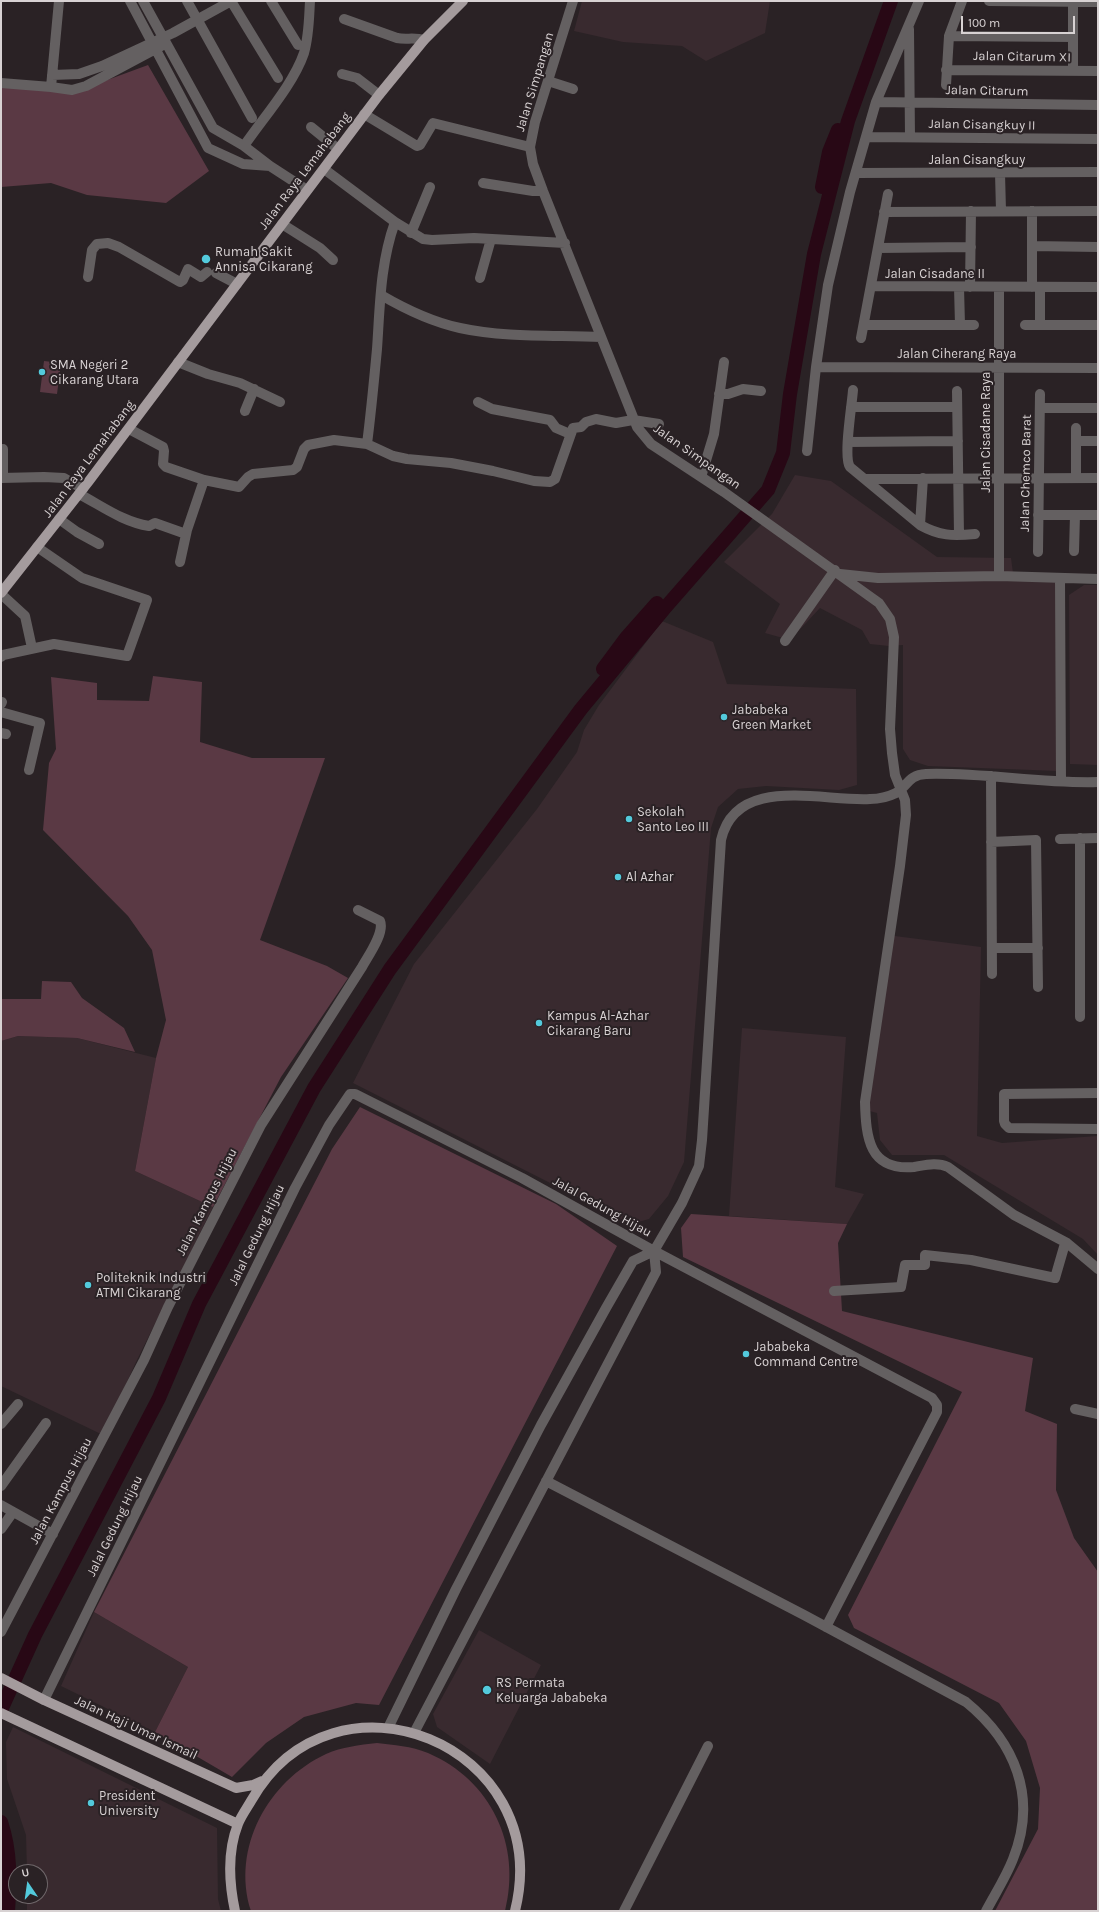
<!DOCTYPE html>
<style>
body{margin:0}
#map{position:relative;width:1099px;height:1912px;overflow:hidden;background:#2a2225;font-family:Karla,sans-serif}
canvas{display:block}
.frame{position:absolute;inset:0;border:2px solid #d8d2d3;pointer-events:none}
.north{position:absolute;left:8px;top:1864px;width:40px;height:40px;box-sizing:border-box;background:#2a2225;border:1px solid #70686b;border-radius:50%;rotate:347deg;font-size:11px;font-weight:700;line-height:16px;text-align:center;color:#d8d2d3}
.north::after{content:'';display:block;margin:auto;width:14px;height:18px;background:#53cadc;clip-path:polygon(50% 0,100% 100%,50% 72%,0 100%)}
.scale{position:absolute;left:961px;top:16px;width:114px;height:18px;box-sizing:border-box;border:2px solid #d8d2d3;border-top:0;padding-left:5px;font-size:12px;line-height:14px;white-space:nowrap;color:#d8d2d3;-webkit-text-stroke:3px #2a2225;paint-order:stroke}
</style>
<div id="map">
<canvas width="1099" height="1912"></canvas>
<div class="frame"></div>
<div class="north">U</div>
<div class="scale">100 m</div>
</div>
<script>
const c = document.querySelector('canvas').getContext('2d');
c.lineJoin = 'round';
function fillPath(path, color) {
  c.fillStyle = color;
  c.fill(path, 'evenodd');
}
function strokePath(path, color, width, dash) {
  c.strokeStyle = color;
  c.lineWidth = width;
  c.lineCap = dash ? 'butt' : 'round';
  c.setLineDash(dash || []);
  c.stroke(path);
}
function drawText(font, color, halo, rows, align = 'center') {
  c.font = font + ' Karla,sans-serif';
  c.lineWidth = 4;
  c.setLineDash([]);
  c.textBaseline = 'middle';
  c.strokeStyle = halo;
  c.fillStyle = color;
  for (const [text, x, y, turn = 0] of rows) {
    c.save();
    c.translate(x, y);
    c.rotate((+turn || 0) * Math.PI / 180);
    c.textAlign = isNaN(turn) ? turn : align;
    if (halo) c.strokeText(text, 0, 0);
    c.fillText(text, 0, 0);
    c.restore();
  }
}
const built = new Path2D(`
 M582 1H770L765 33 706 61 682 46 623 42 574 31Z
 M795 475 831 481 937 557 1011 558 1013 573 1058 575V771L928 766 910 760 903 749V645L889 646 870 644 862 630 820 608 790 640 765 633 780 604 724 562 772 514Z
 M1084 585H1098V765L1070 764 1069 595Z
 M662 621 713 642 727 684 856 689 857 785 839 790 766 786 738 789 718 807 711 828 684 1162 668 1196 649 1219 631 1224 353 1083 414 964 537 809 577 752 584 730 599 705Z
 M887 935 981 947 977 1136 1002 1143 1097 1136 1098 1255 1083 1239 944 1155H892L880 1140 877 1113 862 1109Z
 M742 1028 846 1037 835 1187 864 1194 847 1224 729 1216Z
 M18 1036 77 1038 156 1058 135 1171 213 1207 136 1362 103 1435 1 1386V1041Z
 M94 1612 188 1667 155 1732 61 1686Z
 M479 1630 541 1665 490 1764 437 1727 433 1714Z
 M13 1727 217 1828 218 1899 221 1911H27V1896H40V1872H27L26 1835 7 1779 6 1742Z`);
const green = new Path2D(`
 M148 65 209 171 166 203 87 195 51 183 1 187V87L72 93Z
 M44 361 61 363 57 394 40 392Z
 M153 676 202 682 200 742 252 758H325L260 940 327 966 348 978 281 1077 213 1207 135 1171 156 1058 166 1020 152 950 128 916 43 830 49 763 56 749 51 677 97 683V700L149 701Z
 M42 981 71 982 82 998 124 1028 135 1052 77 1038 18 1036 1 1041V999H41Z
 M360 1107 556 1204 617 1246 379 1705 356 1703 304 1717 266 1743 232 1777 155 1732 188 1667 94 1612 332 1149Z
 M691 1214 847 1224 838 1243 842 1311 1033 1358 1025 1411 1057 1424 1056 1490 1074 1538 1098 1572V1911H995L1038 1829 1040 1788 1026 1741 999 1703 854 1628 848 1615 962 1392 683 1257 681 1228Z
 M377 1743C394 1745 411 1746 428 1753 491 1780 522 1845 505 1911H251C231 1848 268 1781 326 1754 342 1747 359 1745 377 1743Z`);
const river = new Path2D(`
 M822 187 829 152 838 130
 M603 669 626 638 657 603
 M1 1710 35 1635 159 1398 199 1304 314 1088 390 969 581 709 664 609 768 490 783 453 790 394 814 254 848 121 891 1
 M1 1822C11 1852 10 1880 8 1911`);
const minor = new Path2D(`
 M130 1 208 148 243 164 270 166 244 146 213 128 143 1
 M187 1 252 118
 M231 1 278 78
 M271 1 298 45
 M573 1 535 122 530 147 533 164 543 191 637 427 651 444 724 492 879 603 890 619 894 637 890 729 892 753 895 775 905 800 906 815 900 866 865 1102C866 1138 869 1171 914 1167 926 1165 937 1162 948 1167L1014 1215 1067 1243 1098 1269
 M989 1 1098 2
 M344 19 397 38C406 40 414 37 424 40
 M909 29 910 137
 M949 36 1073 37
 M946 70 1098 71
 M1073 71V1
 M342 74 357 78 379 95
 M52 75 79 74 102 66 173 33 231 1
 M548 81 573 89
 M1 83 51 87 59 1
 M946 85 949 36 962 1
 M51 87 72 90 86 86 161 46
 M876 102 1098 105
 M364 114 417 146 420 145 433 123 530 147
 M311 127 338 149
 M866 137 1098 139
 M244 146C263 118 293 85 304 53 309 36 309 18 310 1
 M270 166 307 190
 M324 169 395 222 423 239 432 240 474 238 565 243
 M856 173 1098 172
 M1000 173 1001 211
 M483 183 533 191H543
 M884 212 1098 211
 M282 224 320 248 333 260
 M411 233 430 187
 M1032 246 1098 247
 M878 248 971 247
 M216 273 237 284
 M88 277 92 250 97 244 108 243 119 247 180 282 183 280 188 269 201 277 207 272
 M480 278 491 239
 M871 286 1098 287
 M959 287 960 325
 M970 287 971 211
 M999 287V576
 M1032 287V211
 M381 295C405 309 432 322 460 328 505 338 555 335 601 337
 M864 325H974
 M1025 325H1098
 M1040 325V287
 M861 338 888 194
 M178 362 208 374 240 383 280 402
 M816 367 1098 368
 M853 390C852 405 843 457 850 467L920 525C940 536 952 536 975 534
 M957 391 959 535
 M719 394H728L743 389 761 391
 M478 402 492 409 550 420 556 428 570 434
 M851 407H957
 M1040 408H1098
 M245 411 254 389
 M129 429 163 447 164 451 163 464 166 467 204 480 239 487 248 477 253 474 293 470 297 467 304 449 308 445 334 440 367 444 393 456 407 459 451 463 493 471 534 481 550 482 555 479 573 428 581 427 586 422 596 419 616 423 633 420 659 424
 M1076 441H1098
 M848 442 958 441
 M367 444C371 413 374 381 377 349 380 306 380 264 395 222
 M807 451 816 367 828 285 850 192 876 102 919 1
 M701 477 714 434 724 362
 M1 478 44 477 64 478 83 489
 M3 478V449
 M1076 478V428
 M865 479 1098 478
 M79 494C102 506 123 522 149 526L155 523 186 534
 M1038 515H1098
 M59 519 77 532 99 544
 M920 525 923 478
 M1074 551 1075 515
 M1038 552 1040 394
 M180 562 187 530 204 480
 M840 574 878 578 999 576 1098 579
 M1060 578 1061 781
 M1 594 25 616 32 648
 M785 641 835 570
 M1 657 3 655 54 644 127 656 147 600 82 578 37 547
 M1 704 2 702
 M1 712 40 723 29 770
 M1 733 6 734
 M991 776 992 974
 M1060 839 1098 838
 M991 842 1036 840 1038 987
 M992 948H1038
 M1080 1017V838
 M1098 1093 1004 1094V1121L1005 1124 1009 1128 1098 1129
 M834 1291 901 1287 905 1265H925V1255L971 1260 1055 1278 1064 1247 1067 1243
 M1075 1409 1098 1414
 M1 1424 18 1404
 M546 1481 804 1615 966 1702C1015 1742 1038 1797 1013 1859 1006 1877 995 1894 986 1911
 M1 1486 46 1423
 M1 1505 53 1534
 M1 1529 13 1512
 M1 1632 144 1360 168 1307 261 1125 362 967C368 956 385 933 380 921L358 910
 M44 1700 295 1188 329 1125 350 1094H355L522 1178 654 1251 932 1398 937 1405V1412L826 1627
 M388 1728 456 1589 541 1425 606 1308 633 1261 654 1251 682 1203 699 1166 702 1140 721 840C736 774 822 802 870 799 879 799 888 797 896 793 908 786 908 775 926 774 983 772 1041 784 1098 782
 M414 1733 656 1272 654 1251
 M624 1911 708 1746`);
const major = new Path2D(`
 M1 593 89 481 379 95 424 40 463 1
 M1 1678 44 1700 236 1788 253 1785 262 1781
 M1 1713 238 1824
 M235 1911C229 1883 227 1852 238 1824 241 1816 247 1808 251 1801 334 1655 556 1745 515 1911`);
const markers = [
 [206,259,5,"#53cadc"],
 [42,372,4,"#53cadc"],
 [724,717,4,"#53cadc"],
 [629,819,4,"#53cadc"],
 [618,877,4,"#53cadc"],
 [539,1023,4,"#53cadc"],
 [88,1285,4,"#53cadc"],
 [746,1354,4,"#53cadc"],
 [487,1690,5,"#53cadc"],
 [91,1803,4,"#53cadc"]
];
const streetNames = [
 ["Jalan Citarum XI",1022,57,1],
 ["Jalan Simpangan",535,82,-73],
 ["Jalan Citarum",987,91,1],
 ["Jalan Cisangkuy II",982,125,1],
 ["Jalan Cisangkuy",977,160],
 ["Jalan Raya Lemahabang",305,171,-53],
 ["Jalan Cisadane II",935,274],
 ["Jalan Ciherang Raya",957,354],
 ["Jalan Cisadane Raya",986,432,-90],
 ["Jalan Simpangan",697,457,35],
 ["Jalan Raya Lemahabang",89,459,-53],
 ["Jalan Chemco Barat",1026,473,-89],
 ["Jalan Kampus Hijau",207,1202,-63],
 ["Jalal Gedung Hijau",602,1207,29],
 ["Jalal Gedung Hijau",257,1235,-64],
 ["Jalan Kampus Hijau",61,1491,-62],
 ["Jalal Gedung Hijau",115,1526,-64],
 ["Jalan Haji Umar Ismail",136,1728,25]
];
const poiNames = [
 ["Rumah Sakit",215,252],
 ["Annisa Cikarang",215,267],
 ["SMA Negeri 2",50,365],
 ["Cikarang Utara",50,380],
 ["Jababeka",732,710],
 ["Green Market",732,725],
 ["Sekolah",637,812],
 ["Santo Leo III",637,827],
 ["Al Azhar",626,877],
 ["Kampus Al-Azhar",547,1016],
 ["Cikarang Baru",547,1031],
 ["Politeknik Industri",96,1278],
 ["ATMI Cikarang",96,1293],
 ["Jababeka",754,1347],
 ["Command Centre",754,1362],
 ["RS Permata",496,1683],
 ["Keluarga Jababeka",496,1698],
 ["President",99,1796],
 ["University",99,1811]
];
fillPath(built, '#392a2f');
fillPath(green, '#5a3944');
strokePath(river, '#280815', 14);
strokePath(minor, '#646061', 10);
strokePath(major, '#a49b9d', 10);
for (const [x, y, r, color] of markers) {
  const dot = new Path2D();
  dot.arc(x, y, r, 0, 2 * Math.PI);
  c.fillStyle = color;
  c.fill(dot);
  strokePath(dot, '#2a2225', 1.5);
}
drawText('13px', '#d8d2d3', '#2a2225', streetNames);
drawText('13px', '#d8d2d3', '#2a2225', poiNames, 'left');
</script>
